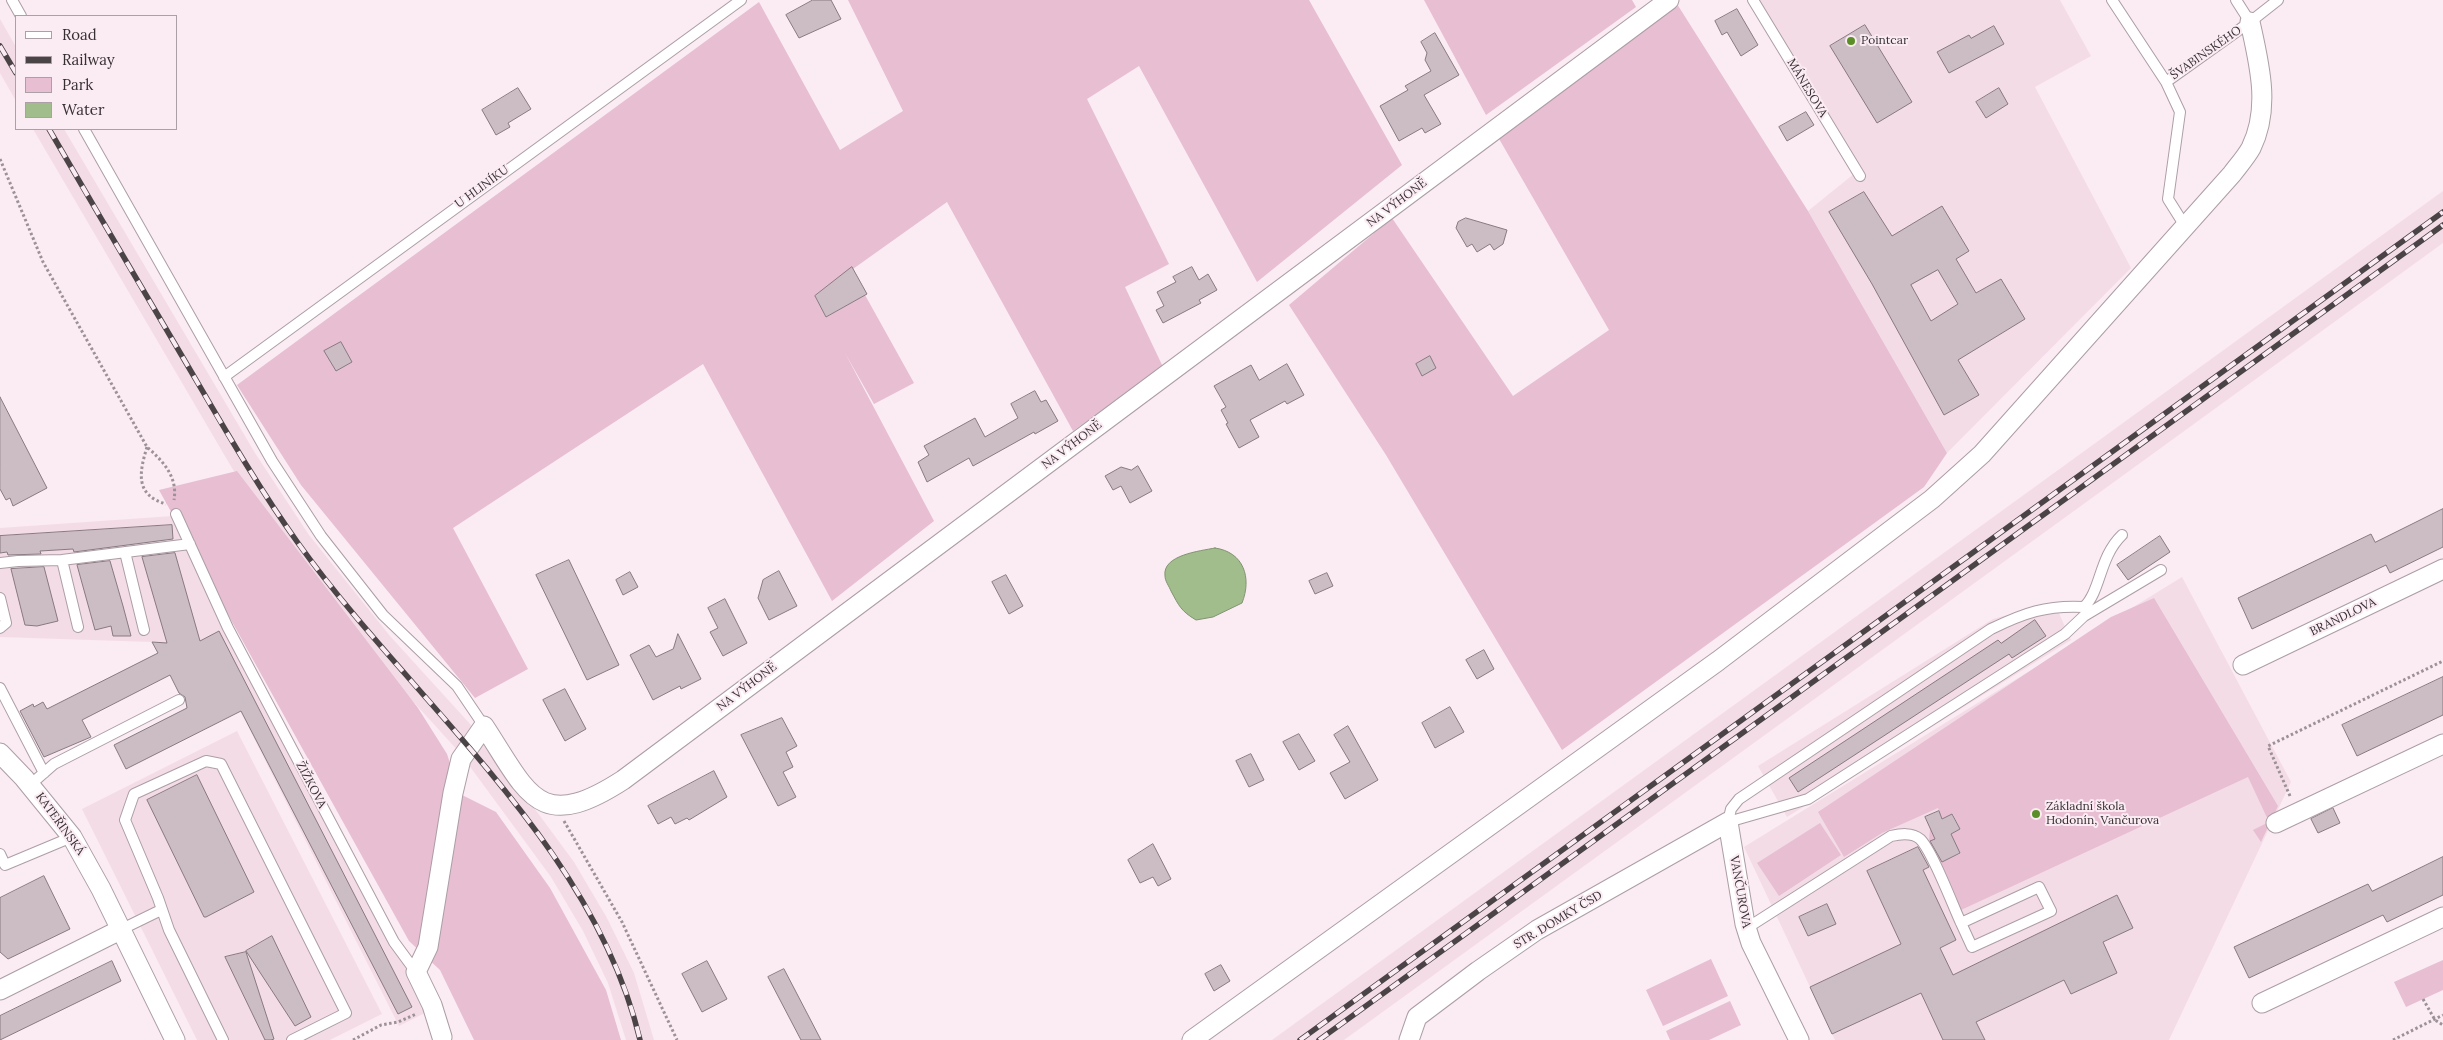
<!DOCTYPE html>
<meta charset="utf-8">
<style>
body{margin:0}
#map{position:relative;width:2443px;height:1040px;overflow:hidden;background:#fbebf3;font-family:Lora,serif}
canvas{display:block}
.legend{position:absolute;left:15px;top:15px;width:162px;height:115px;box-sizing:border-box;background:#fbebf3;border:1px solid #aca0a6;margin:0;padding:6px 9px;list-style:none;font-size:15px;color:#363032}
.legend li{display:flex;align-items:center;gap:10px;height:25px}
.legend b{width:25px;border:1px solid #aca0a6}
</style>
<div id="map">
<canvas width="2443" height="1040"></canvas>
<ul class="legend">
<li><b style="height:6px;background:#fff"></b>Road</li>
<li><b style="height:6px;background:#4b4447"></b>Railway</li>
<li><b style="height:14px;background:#e7bed2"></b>Park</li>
<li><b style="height:14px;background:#a1bd8c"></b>Water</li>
</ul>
</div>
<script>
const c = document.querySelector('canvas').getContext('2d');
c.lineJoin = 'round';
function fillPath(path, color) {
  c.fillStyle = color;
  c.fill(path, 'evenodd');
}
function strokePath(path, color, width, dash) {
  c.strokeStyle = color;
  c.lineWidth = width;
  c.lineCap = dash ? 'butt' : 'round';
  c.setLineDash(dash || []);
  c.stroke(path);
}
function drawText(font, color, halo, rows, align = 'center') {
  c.font = font + ' Lora,serif';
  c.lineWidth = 4;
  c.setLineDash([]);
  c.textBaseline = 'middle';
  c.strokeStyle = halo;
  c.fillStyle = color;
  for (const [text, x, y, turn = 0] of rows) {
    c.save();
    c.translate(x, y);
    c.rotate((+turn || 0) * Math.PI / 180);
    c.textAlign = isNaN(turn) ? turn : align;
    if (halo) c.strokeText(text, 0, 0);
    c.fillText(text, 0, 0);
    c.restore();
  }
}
const built = new Path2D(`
 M1753 0H2060L2091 56 2035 87 2131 268 1947 453 1808 211 1860 169Z
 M0 19 16 47V101L0 73Z
 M33 129H64L255 453 309 535 390 636 481 736 574 862 607 918 634 973 654 1040H626L608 983 583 931 551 877 460 753 369 653 287 552 232 468Z
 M2443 191V243L2154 453 1344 1040H1272Z
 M173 516 431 1010 399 1026 209 649 152 642 0 637V528Z
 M2182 577 2291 782 2169 1040H1835L1744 847Z
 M2054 602 2071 640 1787 817 1758 766 1993 619Z
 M237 731 382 1014 330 1040H197L82 809Z`);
const green = new Path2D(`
 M848 0H1309L1402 165 1257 282 1139 66 1087 99 1169 264 1125 287 1163 367 1073 431 947 202 815 296 826 317 865 295 914 383 874 404 845 353 934 521 832 601 703 364 453 528 528 669 475 698 301 485 237 385 759 2 840 150 903 111Z
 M1424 0H1632L1636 7 1486 115Z
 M1677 4 1808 211 1947 453 1924 487 1562 750 1386 455 1289 305 1392 218 1513 396 1609 330 1498 137Z
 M237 471 418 708 447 754 460 794 496 812 550 888 606 990 621 1040H474L440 970 409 941 159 490Z
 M2154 598 2278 806 2261 842 2253 830 2269 822 2248 777 1961 910 1932 849 1929 841 1930 828 1944 860 1960 854 1951 834 1960 829 1953 814 1942 819 1938 808 1882 833 1844 857 1818 812 2111 617Z
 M1820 823 1841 855 1779 896 1757 863Z
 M1711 959 1728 996 1663 1026 1646 990Z
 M2443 960V990L2406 1007 2394 982Z
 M1730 1001 1741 1025 1709 1040H1670L1666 1031Z`);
const water = new Path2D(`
 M1215 548C1244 552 1252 578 1242 603L1213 617 1196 620C1181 611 1179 606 1171 591 1169 586 1165 581 1165 576 1162 555 1200 551 1215 548Z`);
const building = new Path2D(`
 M813 0H831L841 19 799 38 786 15Z
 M1737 9 1758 45 1741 56 1727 32 1722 35 1715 21Z
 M1865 25 1912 102 1877 123 1830 46Z
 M1994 26 2004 44 1949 73 1937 52 1969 35 1971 38Z
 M1435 33 1459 75 1424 95 1441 124 1425 133 1422 128 1399 141 1380 106 1408 90 1405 86 1431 71 1425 60 1427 53 1421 42Z
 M518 88 531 109 508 123 510 127 496 135 482 110Z
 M1999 88 2008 104 1986 118 1976 102Z
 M1806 112 1814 125 1787 141 1779 127Z
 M1864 192 1892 236 1942 206 1969 251 1956 259 1976 293 2001 279 2025 319 1958 360 1979 395 1944 415 1872 284 1829 212ZM1938 270 1958 304 1931 321 1911 285Z
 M1466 218 1507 230 1503 244 1494 250 1490 244 1477 252 1472 244 1467 247 1456 228 1458 222Z
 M852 267 867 294 826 317 815 296Z
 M1192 267 1199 280 1208 274 1217 290 1199 300 1201 303 1163 323 1156 310 1164 306 1157 292 1176 282 1173 277Z
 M341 342 352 362 336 371 324 351Z
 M1430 356 1436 368 1422 376 1416 364Z
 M1287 364 1304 395 1287 404 1285 401 1250 420 1259 437 1239 448 1226 424 1228 423 1221 410 1226 407 1214 386 1251 365 1259 380Z
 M1035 391 1041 402 1046 400 1058 421 1035 434 1034 432 973 466 969 458 927 482 918 462 929 455 924 446 975 418 985 437 1018 418 1011 404Z
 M0 397 47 488 13 506 10 498 6 500 0 489Z
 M1138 466 1152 491 1130 503 1121 486 1113 490 1105 476 1121 467 1131 470Z
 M2443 509V547L2390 573 2386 565 2252 629 2238 598 2371 534 2375 542Z
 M172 525 173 539 74 552 73 549 40 551 41 554 8 555 7 552 0 553V536Z
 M2160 536 2170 552 2128 580 2117 565Z
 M175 553 200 641 219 631 412 1007 398 1014 241 711 126 769 114 745 187 708 185 697 179 693 170 675 82 720 91 737 44 757 20 711 33 704 34 707 43 702 47 709 158 653 152 642 167 643 142 557Z
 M569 560 619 665 587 680 536 575Z
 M110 561 123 606 131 636H113L111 626 95 630 77 565Z
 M44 567 58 621 37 626 25 625 11 569Z
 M779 571 797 606 769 620 758 598 763 580Z
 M630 572 638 587 623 595 616 580Z
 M1327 573 1333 586 1315 594 1309 581Z
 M1006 575 1023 606 1009 614 992 582Z
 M725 599 747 643 723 656 710 632 718 628 708 608Z
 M2035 620 2046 636 2012 658 2009 654 1798 792 1789 778 1998 640 2001 643Z
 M678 634 701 679 681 689 680 686 653 700 630 655 649 645 656 657 673 649Z
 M1484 650 1494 669 1477 679 1466 660Z
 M2443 677V715L2357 756 2342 725Z
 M565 689 586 729 565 741 543 700Z
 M1450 707 1464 732 1435 748 1422 723Z
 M782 718 797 746 786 752 793 767 783 772 796 797 778 806 741 735Z
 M1348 726 1378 780 1345 799 1330 773 1350 762 1334 735Z
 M1299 734 1315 761 1299 770 1283 742Z
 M1251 754 1264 780 1249 787 1236 761Z
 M714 771 727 797 689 820 687 818 675 824 671 817 658 824 648 806Z
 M197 775 254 892 206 917H204L147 800Z
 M2333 808 2340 823 2318 833 2311 819Z
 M1939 811 1942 819 1952 814 1960 829 1951 834 1960 853 1942 862 1930 841 1935 839 1925 817Z
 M1153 844 1171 879 1158 886 1153 877 1140 883 1128 860Z
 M1918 847 1929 867 1923 870 1956 940 1940 948 1953 975 2117 895 2133 928 2103 942 2117 973 2071 994 2064 980 1976 1022 1985 1040H1943L1921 993 1832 1034 1810 987 1901 944 1867 871Z
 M2443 857V895L2387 922 2383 915 2249 978 2234 947 2368 884 2372 891Z
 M44 876 70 929 8 959 0 952V898Z
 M1827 904 1836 924 1808 936 1799 917Z
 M272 936 311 1017 295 1026 246 951Z
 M246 952 274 1039 271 1040H265L225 957Z
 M112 961 121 981 0 1040V1016Z
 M707 961 727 999 702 1012 682 974Z
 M1221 965 1230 981 1214 991 1205 974Z
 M784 969 808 1015 821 1040H801L768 977Z`);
const path = new Path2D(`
 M0 159 43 262 147 447C163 461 178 477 174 500
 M147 447C139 473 135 495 166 504
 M2290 796 2268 746 2443 661
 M564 821 622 922 677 1040
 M2423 999 2435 1020 2443 1025
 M353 1040 381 1025 398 1022 416 1014
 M2393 1040 2443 1015`);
const lane = new Path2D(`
 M12 0 21 16
 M1753 0 1860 176
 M2112 0 2166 82 2180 112 2168 199 2185 226
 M2250 22 2278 0
 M2166 82 2250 22 2236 0
 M84 129 272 461 321 536 383 615 457 686 484 726
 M224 377 741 0
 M176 514 228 628 394 942 416 972
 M2122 535C2099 557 2101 591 2084 607 2046 605 2024 613 1991 629L1739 799 1731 809 1728 822 1808 799 2065 634 2084 616 2161 570
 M125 552 144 630
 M62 560 78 627
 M0 563 18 561 62 560 190 544
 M0 598 6 623 0 628
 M0 688 44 773
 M30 785 54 764 179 700
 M0 854 5 865 72 837
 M1747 928 1891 836C1900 834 1912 832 1920 839 1932 850 1953 906 1961 923L2039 887 2051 911 1972 947 1961 923
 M120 930 161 910
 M223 1040 169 930 158 898 125 820 134 794 206 761 221 764 346 1013 292 1040`);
const street = new Path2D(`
 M2243 665 2443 569
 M0 753 24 778 72 837 101 889 175 1040
 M2276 823 2443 744
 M0 990 120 930
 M2262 1003 2443 917
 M442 1037 432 1005 416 972 428 947 453 793 461 759 484 726C528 793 538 835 623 780L1669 0
 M1192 1040 1718 661 1932 499 1982 454 2232 174C2238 166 2246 157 2251 148 2271 108 2259 63 2250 22
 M1409 1040 1417 1017 1478 971 1537 930 1728 822 1745 924 1751 943 1799 1040`);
const rail = new Path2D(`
 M0 46 16 73
 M49 129C93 205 137 280 182 356 219 419 255 483 298 543 411 701 594 844 640 1040
 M1300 1040 2443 212
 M1319 1040 2443 225`);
const markers = [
 [1851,41,5,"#5a8e26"],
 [2036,814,5,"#5a8e26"]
];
const poiNames = [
 ["Pointcar",1861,41],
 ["Základní škola",2046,807],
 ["Hodonín, Vančurova",2046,821]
];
const streetNames = [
 ["ŠVABINSKÉHO",2206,53,-35],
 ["MÁNESOVA",1807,88,59],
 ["U HLINÍKU",482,187,-36],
 ["NA VÝHONĚ",1397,203,-37],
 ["NA VÝHONĚ",1072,445,-37],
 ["BRANDLOVA",2343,617,-26],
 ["NA VÝHONĚ",747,687,-37],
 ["ŽIŽKOVA",311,785,62],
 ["KATEŘINSKÁ",60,824,54],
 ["VANČUROVA",1740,892,80],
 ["STR. DOMKY ČSD",1558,920,-31]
];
fillPath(built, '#f4dce7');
fillPath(green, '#e7bed2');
fillPath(water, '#a1bd8c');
strokePath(water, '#819371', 1);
fillPath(building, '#ccbcc4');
strokePath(building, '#887a81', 1);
strokePath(lane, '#ac9ea5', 12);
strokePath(street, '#ac9ea5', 21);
strokePath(path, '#9c9196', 3, [2.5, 2.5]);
strokePath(lane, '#fff', 10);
strokePath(street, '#fff', 19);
strokePath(rail, '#4b4447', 5.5);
strokePath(rail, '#fbebf3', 4, [11]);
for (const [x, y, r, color] of markers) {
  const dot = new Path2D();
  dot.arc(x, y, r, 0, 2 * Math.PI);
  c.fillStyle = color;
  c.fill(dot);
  strokePath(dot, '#fbebf3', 2);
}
drawText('12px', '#363032', '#fbebf3', poiNames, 'left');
drawText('12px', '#363032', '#fbebf3', streetNames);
</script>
